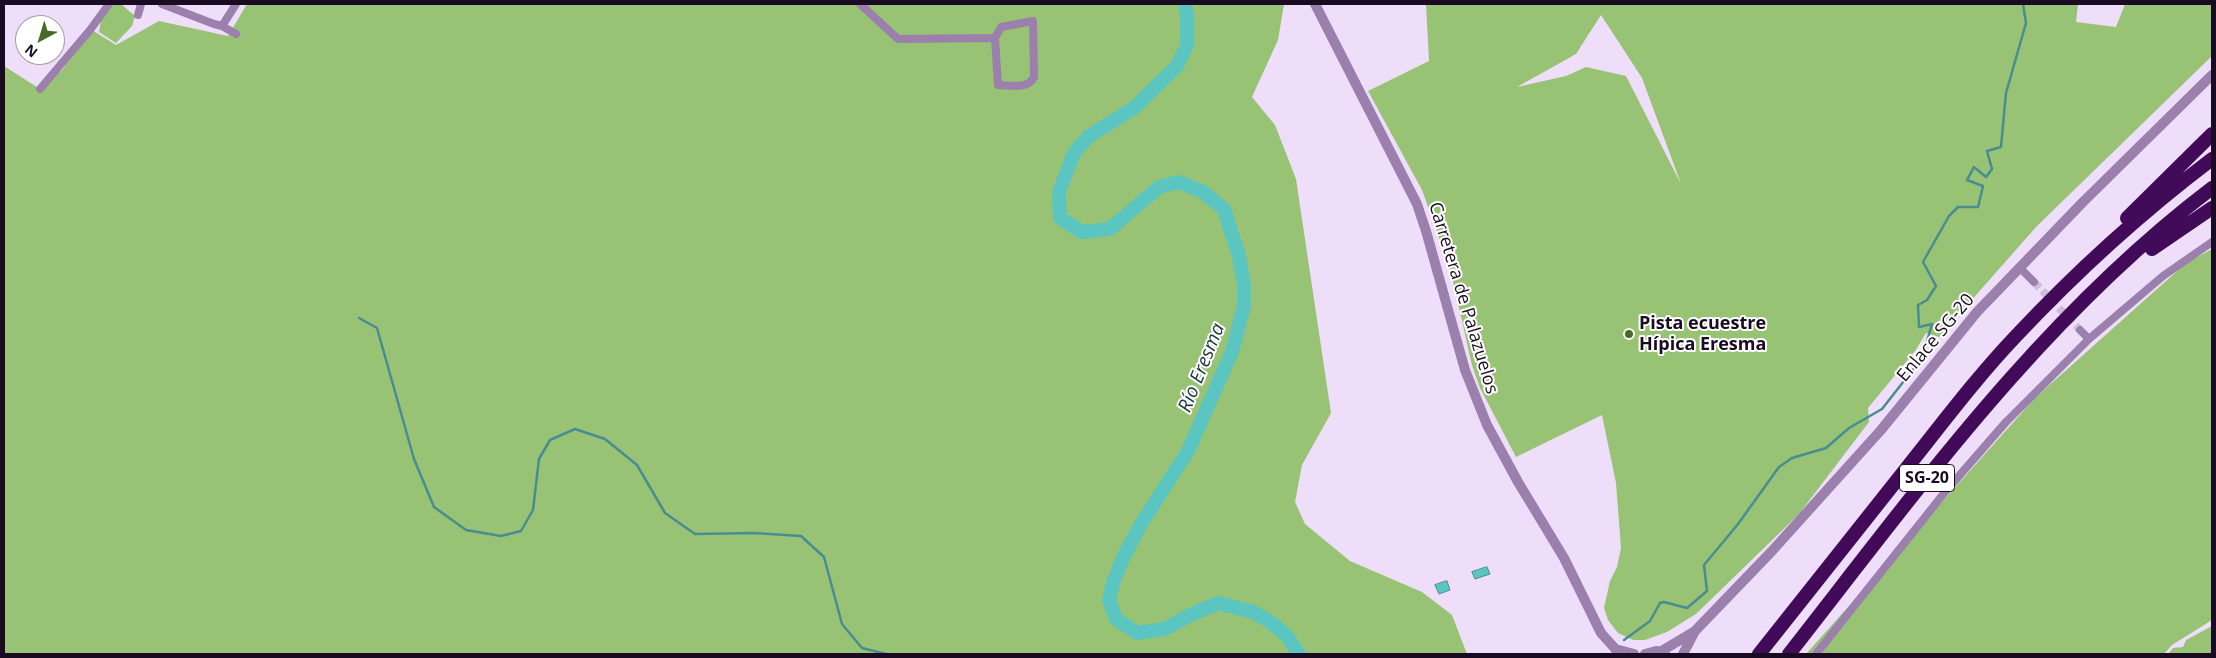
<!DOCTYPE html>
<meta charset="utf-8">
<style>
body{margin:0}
#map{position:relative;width:2216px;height:658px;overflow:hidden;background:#efdef9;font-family:"Open Sans",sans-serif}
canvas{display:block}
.frame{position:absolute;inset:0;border:5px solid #1a0a22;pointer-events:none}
.north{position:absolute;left:15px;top:15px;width:50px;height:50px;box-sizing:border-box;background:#fff;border:1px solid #a39da7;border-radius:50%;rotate:219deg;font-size:14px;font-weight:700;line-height:20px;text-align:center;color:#1a0a22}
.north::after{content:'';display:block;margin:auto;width:18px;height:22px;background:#466a23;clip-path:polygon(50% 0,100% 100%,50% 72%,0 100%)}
</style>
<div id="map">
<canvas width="2216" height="658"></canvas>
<div class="frame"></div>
<div class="north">N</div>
</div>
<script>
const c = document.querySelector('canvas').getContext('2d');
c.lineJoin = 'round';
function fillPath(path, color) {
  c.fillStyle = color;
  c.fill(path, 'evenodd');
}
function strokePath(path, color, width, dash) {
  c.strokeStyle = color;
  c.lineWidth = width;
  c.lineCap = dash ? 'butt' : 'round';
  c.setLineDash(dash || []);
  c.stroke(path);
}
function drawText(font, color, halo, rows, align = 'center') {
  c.font = font + ' "Open Sans",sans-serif';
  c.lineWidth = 4;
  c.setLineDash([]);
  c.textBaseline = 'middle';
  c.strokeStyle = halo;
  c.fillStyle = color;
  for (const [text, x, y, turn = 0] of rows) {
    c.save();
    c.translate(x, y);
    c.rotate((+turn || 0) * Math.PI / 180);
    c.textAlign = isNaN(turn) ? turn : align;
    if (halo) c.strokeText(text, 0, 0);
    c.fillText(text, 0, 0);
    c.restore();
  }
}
const green = new Path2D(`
 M114 4H121L135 16 132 26 116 43 99 32 101 20Z
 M247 4H1284L1278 40 1252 97 1275 125 1296 179 1331 413 1302 465 1295 502 1305 524 1350 561 1422 592 1452 615 1467 654H4V66L40 89 62 70 92 30 116 45 159 21 228 36Z
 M1426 4H2078L2076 22 2116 27 2125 4H2212V56L2037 226 1939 337 1926 333 1915 351 1868 408 1869 422 1799 514 1696 614 1667 632 1645 640H1633L1618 633 1608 620 1604 608 1610 581 1617 567 1621 548 1616 483 1602 415 1516 457 1480 388 1472 365 1450 268 1422 190 1368 91 1429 61ZM1601 15 1642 78 1681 184 1626 76 1586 67 1566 76 1517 87 1576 54Z
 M2212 249V620L2172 645 2164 654H1806L2035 398 2185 264Z
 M2212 626V654H2168L2173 648 2183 647 2186 640Z`);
const water = new Path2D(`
 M1487 567 1490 574 1475 579 1472 572Z
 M1447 581 1450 590 1439 594 1435 585Z`);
const stream = new Path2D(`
 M359 318 377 328 414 459 434 507 466 530 501 536 521 531 533 510 539 459 550 440 575 429 605 439 637 465 665 513 695 534 754 533 801 536 824 557 842 624 862 648 886 654
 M1624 640 1650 621 1660 603 1664 602 1687 608 1707 591 1704 565 1738 524 1779 467 1792 458 1826 448 1849 428 1882 409 1922 358 1932 324 1919 327 1918 305 1927 300 1936 286 1923 262 1949 216 1958 207H1978L1983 186 1967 180 1974 167 1986 177 1992 169 1987 151 2001 147 2006 93 2026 23 2023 4
 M1602 654H1603`);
const river = new Path2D(`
 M1185 4 1187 15V45L1177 66 1135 107 1088 137 1074 153 1059 192 1060 218 1082 232 1110 229 1159 187 1179 182 1203 192 1224 209 1239 256 1244 284V306L1232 352 1188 451 1141 524 1125 554 1114 580 1109 600 1116 619 1137 633 1165 629 1188 616 1218 603 1253 612 1269 621 1286 635 1299 654`);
const minorTunnel = new Path2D(`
 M2034 282 2080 330`);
const minor = new Path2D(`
 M162 4 214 24 222 26 236 34
 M860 4 898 39 995 38
 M138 15 141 4
 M1033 21 1034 77C1028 90 1010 85 998 85L995 38 1001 27Z
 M222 26 236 4
 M40 89 90 30 109 4
 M2019 267 2034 282
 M2080 330 2089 339 2163 276 2212 242
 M1816 654 1945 492 2006 422 2089 339`);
const tertiary = new Path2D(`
 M1315 4 1417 204 1426 231 1465 370 1487 425 1518 482 1564 558 1601 633 1620 654
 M1615 649 1634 654
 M1660 652 1695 631
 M1645 654 1656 651 1665 653
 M1683 654 1695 631 1772 551 1881 430 1977 312 2083 202 2212 75`);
const motorway = new Path2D(`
 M2127 218 2212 134
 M2152 249 2212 208
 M1759 654C1807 593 1856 532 1905 470 1941 425 1976 378 2016 336 2076 272 2142 212 2212 159
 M1789 654C1919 488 2042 317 2212 188`);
const markers = [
 [1629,334,5,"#466a23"]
];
const shields = [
 [1927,478,55]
];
const shieldNames = [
 ["SG-20",1927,478]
];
const streetNames = [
 ["Carretera de Palazuelos",1463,298,73],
 ["Enlace SG-20",1936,338,-50]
];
const poiNames = [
 ["Pista ecuestre",1639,324],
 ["Hípica Eresma",1639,345]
];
const waterNames = [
 ["Río Eresma",1202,368,-68]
];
fillPath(green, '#98c375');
fillPath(water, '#5ac5c1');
strokePath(water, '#478d91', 1);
strokePath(stream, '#478d91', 2.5);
strokePath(river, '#5ac5c1', 14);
strokePath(minorTunnel, '#cfbed9', 8, [8, 4]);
strokePath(minor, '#9b7fad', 8);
strokePath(tertiary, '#9b7fad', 10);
strokePath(motorway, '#420b5a', 14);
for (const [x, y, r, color] of markers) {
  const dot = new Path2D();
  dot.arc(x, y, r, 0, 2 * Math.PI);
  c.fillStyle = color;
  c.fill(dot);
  strokePath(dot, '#fff', 2);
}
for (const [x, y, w] of shields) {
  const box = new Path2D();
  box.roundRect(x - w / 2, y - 13.5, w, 27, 4);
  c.fillStyle = '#fff';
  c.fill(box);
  strokePath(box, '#1a0a22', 1);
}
drawText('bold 16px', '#1a0a22', null, shieldNames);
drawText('18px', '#1a0a22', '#fff', streetNames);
drawText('bold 18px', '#1a0a22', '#fff', poiNames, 'left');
drawText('italic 19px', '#153736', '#fff', waterNames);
</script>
